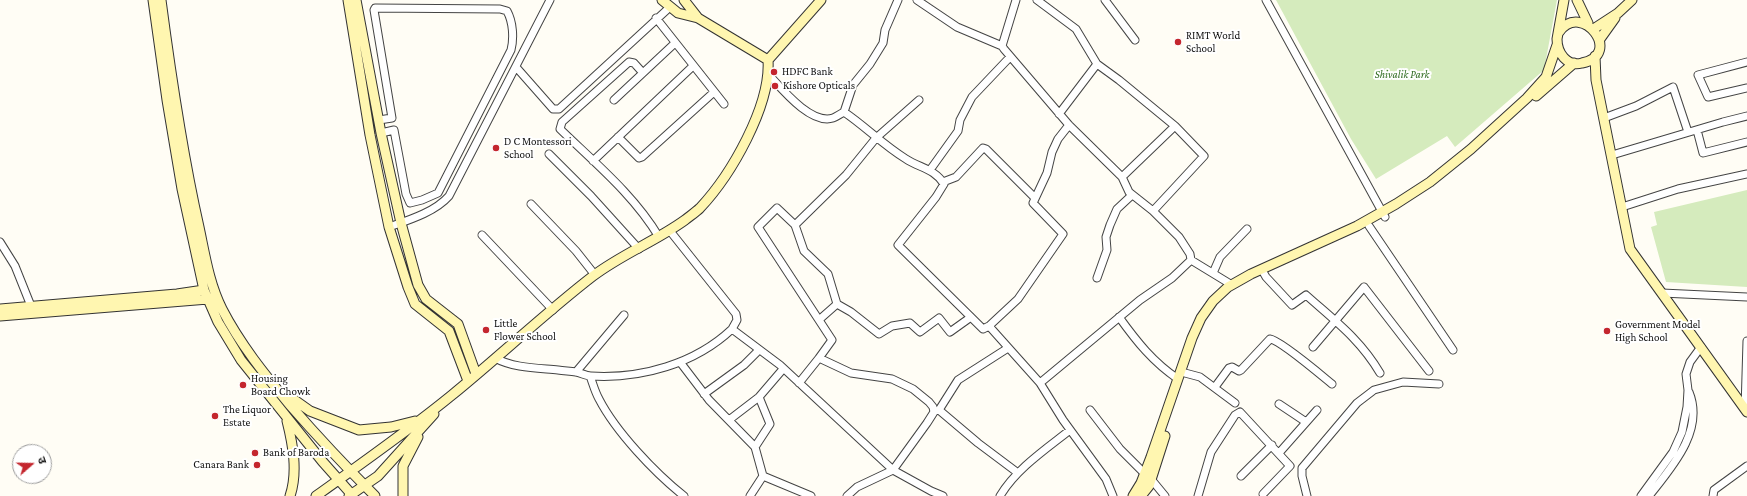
<!DOCTYPE html>
<meta charset="utf-8">
<style>
body{margin:0}
#map{position:relative;width:1747px;height:496px;overflow:hidden;background:#fffdf5;font-family:"Crimson Pro","Noto Sans Devanagari",serif}
canvas{display:block}
.north{position:absolute;left:12px;top:444px;width:40px;height:40px;box-sizing:border-box;background:#fff;border:1px solid #a0a0a0;border-radius:50%;rotate:70deg;font-size:11px;font-weight:700;line-height:16px;text-align:center;color:#111}
.north::after{content:'';display:block;margin:auto;width:14px;height:18px;background:#c4262e;clip-path:polygon(50% 0,100% 100%,50% 72%,0 100%)}
</style>
<div id="map">
<canvas width="1747" height="496"></canvas>
<div class="north">उ</div>
</div>
<script>
const c = document.querySelector('canvas').getContext('2d');
c.lineJoin = 'round';
function fillPath(path, color) {
  c.fillStyle = color;
  c.fill(path, 'evenodd');
}
function strokePath(path, color, width, dash) {
  c.strokeStyle = color;
  c.lineWidth = width;
  c.lineCap = dash ? 'butt' : 'round';
  c.setLineDash(dash || []);
  c.stroke(path);
}
function drawText(font, color, halo, rows, align = 'center') {
  c.font = font + ' "Crimson Pro",serif';
  c.lineWidth = 4;
  c.setLineDash([]);
  c.textBaseline = 'middle';
  c.strokeStyle = halo;
  c.fillStyle = color;
  for (const [text, x, y, turn = 0] of rows) {
    c.save();
    c.translate(x, y);
    c.rotate((+turn || 0) * Math.PI / 180);
    c.textAlign = isNaN(turn) ? turn : align;
    if (halo) c.strokeText(text, 0, 0);
    c.fillText(text, 0, 0);
    c.restore();
  }
}
const green = new Path2D(`
 M1276 0H1557L1544 70 1455 147 1447 136 1376 179 1351 139Z
 M1747 190V287L1666 282 1651 227 1657 225 1654 212Z`);
const street = new Path2D(`
 M917 0 957 27 1002 46
 M1016 0 1002 46 1004 49 1069 125 1122 177 1129 192 1153 211 1179 237 1190 254 1191 260
 M1037 0 1076 29 1097 64 1119 80 1175 126 1204 156 1153 211
 M1105 0 1135 40
 M1266 0 1385 217
 M656 18 724 104
 M1747 62 1698 75 1708 97 1747 88
 M516 67 553 109H559L670 7
 M643 73 634 63 629 62 562 122 560 129C595 163 634 195 659 237
 M769 75C782 89 811 125 833 118 836 117 840 114 844 112 865 126 883 145 906 159 920 168 935 169 944 184L936 197 898 245 983 329 989 326
 M614 100 675 43
 M844 112 853 85 870 64 883 43 885 30 898 0
 M1059 114 1097 64
 M1604 118 1636 106 1673 87 1688 132
 M379 120 392 118 374 10 375 8 500 9 507 11C513 22 514 38 511 50L438 193 422 200 410 203 406 194 394 130 381 133
 M1697 130 1703 153 1747 142
 M618 137 639 158 642 157 714 92
 M549 154 591 196 639 249
 M1612 155 1723 122 1747 116
 M593 161 693 66
 M930 170 958 131 960 120 972 97 1010 57
 M1122 177 1175 126
 M943 182 956 177 983 148 986 149 1035 198
 M531 204 576 251 595 275
 M1622 207 1678 189 1747 174
 M795 225 777 208 758 227 832 340 819 358
 M1369 226 1453 350
 M389 227C409 220 435 212 449 196L550 0
 M670 231 736 314 737 320 732 329 780 365 893 470 931 491 943 496
 M482 235 553 310
 M0 242 15 266 31 306
 M1262 270 1266 277 1292 305 1306 295C1334 320 1360 339 1380 373
 M1213 273 1220 257 1247 229
 M1097 278 1107 250 1106 237 1110 225 1117 209 1132 195
 M1662 293 1747 297
 M837 304 851 312 879 334 892 326 910 323 920 332 939 318 950 332 971 317
 M1119 317C1137 342 1153 362 1178 379
 M820 319 837 304 828 274 804 251 795 225 846 175 876 138 919 100
 M1313 347 1364 287 1429 371
 M1008 348 958 380 939 410 978 443 1018 473
 M495 358C513 368 538 368 558 370 564 371 570 371 576 372 581 373 586 376 591 376 641 379 695 364 732 329
 M680 362 709 400 755 447 763 476
 M576 372 624 315
 M1185 373 1200 377 1235 403
 M590 376C593 384 595 392 599 399 616 432 655 473 684 496
 M799 383 819 358 851 373 892 379 913 389 929 402 933 407 934 412 927 423 893 470 857 487 847 496
 M1040 383 989 326 1018 299 1063 234 1033 203 1047 173 1052 152 1058 139 1069 125
 M1215 387 1229 368 1232 367 1239 371 1241 370 1270 339C1280 340 1321 375 1332 384
 M704 394 744 365 759 350
 M1279 404 1306 422
 M1745 409 1747 341
 M1090 410 1120 449 1145 474
 M729 420 759 397 783 369
 M755 447 770 424 759 397
 M1279 453 1317 410
 M1241 476 1272 445
 M1151 479 1165 496
 M750 496 763 476 811 496
 M1000 496C1016 469 1046 449 1070 430
 M1113 496 1106 479 1063 420 1040 383 1140 300 1172 278 1191 260 1232 285
 M1198 496 1211 452 1235 415 1240 412 1290 466 1263 494
 M1307 496 1302 476V468L1357 403 1374 390 1403 382 1439 384
 M1641 496 1673 452 1682 432 1687 407 1688 390 1686 374 1690 362 1701 347
 M1649 496C1671 468 1705 431 1689 392
 M1713 496 1714 490 1747 466`);
const secondary = new Path2D(`
 M153 0 167 100 182 189 204 290 218 322 241 360 322 461 353 496
 M161 0C171 76 182 152 199 227 205 255 209 283 222 309 240 344 265 375 290 405 317 436 345 466 375 496
 M348 0 370 135 389 227 408 287 415 304 449 331 468 381
 M356 0 381 133 401 223 418 285 426 299 458 324 476 374
 M662 0 678 13 698 18 768 60
 M684 0 698 18
 M1577 0 1588 23
 M1595 28 1618 13 1632 0
 M1559 32C1582 0 1624 55 1582 63 1567 67 1557 53 1557 39L1564 0
 M1600 39 1615 18
 M1595 56 1596 80 1630 249 1747 412
 M1536 96 1574 63
 M0 309 177 294 204 290
 M0 316 208 299
 M286 394 310 411 359 430 391 427 415 421
 M287 421C293 445 298 472 290 496
 M316 496C362 463 408 431 452 395 500 356 545 313 593 276 622 254 656 241 685 220 690 216 696 212 700 208 731 175 771 106 768 60L821 0
 M349 496 378 476 434 414
 M403 496V466L418 437
 M1133 496 1141 483 1151 457 1192 338 1201 318 1213 301 1228 287 1251 274 1357 226 1396 204 1430 182 1471 149 1527 98 1546 77 1557 45
 M1141 496 1149 486 1165 436`);
const markers = [
 [1178,42,4,"#c4262e"],
 [774,72,4,"#c4262e"],
 [775,86,4,"#c4262e"],
 [496,148,4,"#c4262e"],
 [486,330,4,"#c4262e"],
 [1607,331,4,"#c4262e"],
 [243,385,4,"#c4262e"],
 [215,416,4,"#c4262e"],
 [255,453,4,"#c4262e"],
 [257,465,4,"#c4262e"]
];
const poiNames = [
 ["RIMT World",1186,36],
 ["School",1186,49],
 ["HDFC Bank",782,72],
 ["Kishore Opticals",783,86],
 ["D C Montessori",504,142],
 ["School",504,155],
 ["Little",494,324],
 ["Flower School",494,337],
 ["Government Model",1615,325],
 ["High School",1615,338],
 ["Housing",251,379],
 ["Board Chowk",251,392],
 ["The Liquor",223,410],
 ["Estate",223,423],
 ["Bank of Baroda",263,453],
 ["Canara Bank",249,465,"right"]
];
const parkNames = [
 ["Shivalik Park",1402,75]
];
fillPath(green, '#d5ebbd');
strokePath(street, '#444', 9);
strokePath(secondary, '#333', 11);
strokePath(street, '#fff', 7);
strokePath(secondary, '#fff6b0', 9);
for (const [x, y, r, color] of markers) {
  const dot = new Path2D();
  dot.arc(x, y, r, 0, 2 * Math.PI);
  c.fillStyle = color;
  c.fill(dot);
  strokePath(dot, '#fff', 1.5);
}
drawText('11px', '#111', '#fff', poiNames, 'left');
drawText('italic 11px', '#2f6b1f', '#fff', parkNames);
</script>
